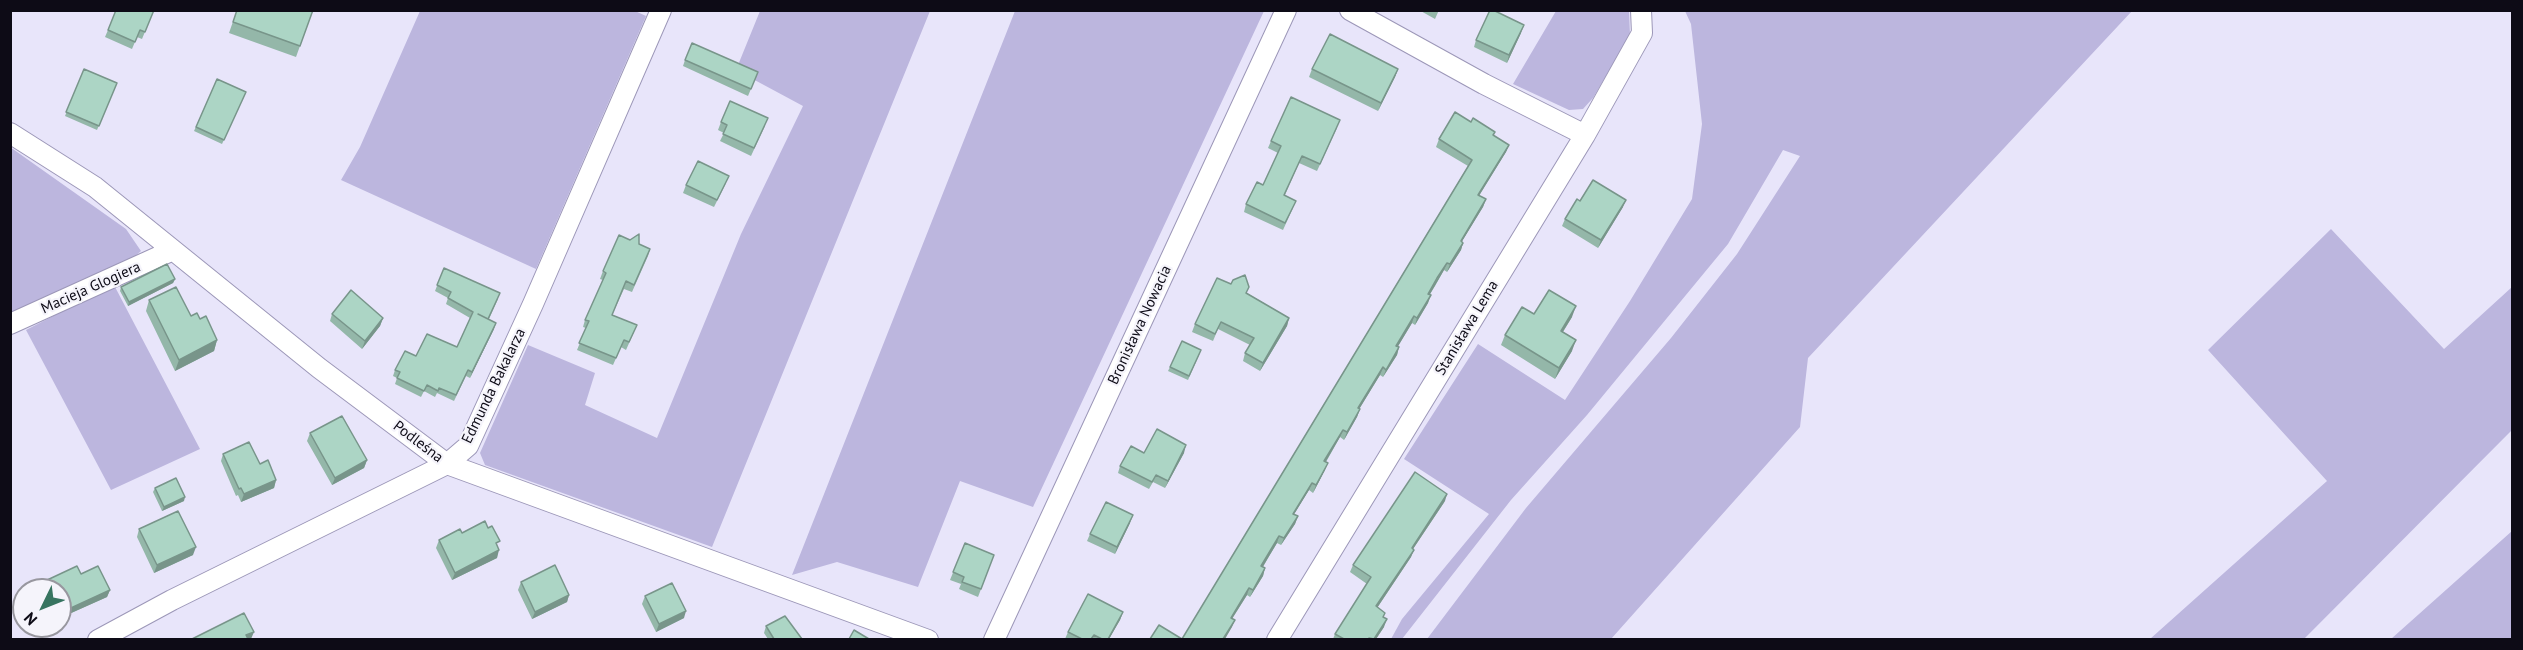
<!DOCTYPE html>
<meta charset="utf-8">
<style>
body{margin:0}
#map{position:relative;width:2523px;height:650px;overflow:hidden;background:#e8e5fa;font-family:"PT Sans",sans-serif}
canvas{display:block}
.frame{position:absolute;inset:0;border:12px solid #0d0b16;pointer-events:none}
.north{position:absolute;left:12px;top:578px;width:60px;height:60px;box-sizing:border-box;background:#f5f4fb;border:2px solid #98979f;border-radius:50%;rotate:227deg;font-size:16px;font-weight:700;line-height:24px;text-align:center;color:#0d0b16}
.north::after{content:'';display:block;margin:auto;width:21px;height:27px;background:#377460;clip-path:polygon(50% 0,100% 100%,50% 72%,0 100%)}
</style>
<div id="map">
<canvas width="2523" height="650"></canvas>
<div class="frame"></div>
<div class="north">N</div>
</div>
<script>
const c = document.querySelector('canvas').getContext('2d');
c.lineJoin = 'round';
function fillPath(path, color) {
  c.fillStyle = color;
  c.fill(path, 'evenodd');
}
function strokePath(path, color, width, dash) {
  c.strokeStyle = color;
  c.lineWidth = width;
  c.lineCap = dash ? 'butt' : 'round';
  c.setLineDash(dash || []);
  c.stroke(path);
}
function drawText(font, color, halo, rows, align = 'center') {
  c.font = font + ' "PT Sans",sans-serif';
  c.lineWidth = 4.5;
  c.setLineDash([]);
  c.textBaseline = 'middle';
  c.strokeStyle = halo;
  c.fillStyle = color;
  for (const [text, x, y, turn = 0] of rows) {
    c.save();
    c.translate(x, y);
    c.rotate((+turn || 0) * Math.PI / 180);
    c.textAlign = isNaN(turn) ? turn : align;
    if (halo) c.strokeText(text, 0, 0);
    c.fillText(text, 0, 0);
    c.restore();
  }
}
const green = new Path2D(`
 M635 11 646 16 536 269 341 180 360 147 420 11Z
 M760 11H930L712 547 485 465 480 453 528 345 595 373 585 405 657 438 741 234 803 106 736 70Z
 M1015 11H1264L1033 507 960 481 918 587 837 562 792 575Z
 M1556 11H1629L1630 35 1593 98 1583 109 1569 110 1513 84Z
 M1685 11H2132L1808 358 1800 427 1611 639H1427L1526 508 1671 338 1737 254 1800 156 1783 150 1728 244 1587 415 1511 500 1402 639H1391L1402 619 1489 514 1404 459 1478 344 1565 400 1630 301 1692 199 1702 124 1691 24Z
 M10 147 126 229 141 251 132 259 10 316Z
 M2331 229 2444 349 2512 287V430L2304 639H2150L2327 481 2208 350Z
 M114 285 200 449 111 490 26 330Z
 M2512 531V639H2391Z`);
const minor = new Path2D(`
 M1350 10 1484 84 1585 135
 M10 133 95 187 319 368 447 464 928 640
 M10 324 171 251
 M98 640 172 600 447 464 468 446 533 304 661 10
 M994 640 1286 10
 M1277 640 1585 135 1642 33 1641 10`);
const wall = new Path2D(`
 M154 10 142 39 137 37 132 49 105 37 108 30Z
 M237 10H313L296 57 229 33Z
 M1419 10H1439L1435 19Z
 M1521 33 1507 63 1474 47 1476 40Z
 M685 60 758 72 748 96 683 66Z
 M84 69 117 83 97 130 65 116Z
 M1312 69H1398L1395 77 1378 111 1309 77Z
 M217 79 246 92 222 144 194 131Z
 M721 122 765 126 751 156 720 141 724 133 718 130Z
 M1337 128 1317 171 1299 163 1285 195 1293 208 1283 230 1244 212 1246 204 1263 185 1278 153 1268 148 1271 141Z
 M1494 136 1509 145 1506 152 1479 196 1486 199 1483 207 1462 241 1463 243 1461 250 1447 272 1444 270 1435 286 1430 294 1428 303 1415 325 1412 323 1398 346 1399 347 1397 355 1383 377 1380 375 1359 409H1360L1357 417 1344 440 1340 437 1326 462 1325 470 1313 493 1309 490 1294 514 1298 516 1295 524 1281 545 1277 543 1268 558 1263 567 1265 568 1263 576 1250 597 1247 595 1232 619V627L1182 639 1468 166 1436 147 1439 139Z
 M726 183 714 207 683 193 686 185Z
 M1580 201 1623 207 1598 248 1562 226 1565 219Z
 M639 244 650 249 648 256 632 292 624 289 612 315 634 332 626 350 621 347 613 365 577 350 586 328 583 327 585 320 603 280 600 279 603 271Z
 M444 268 498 299 489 319 494 329 470 378 466 376 454 401 437 393 435 397 424 391 421 397 395 384 397 378 393 376 395 370 416 356 457 347 470 318 446 304 448 298 435 291Z
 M175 279 173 283 128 306 120 291 121 287Z
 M1247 293 1289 318 1287 326 1260 371 1243 361 1245 353 1250 345 1218 329 1213 341 1192 332 1195 324Z
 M149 300 200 319 217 340 214 351 175 371 146 311Z
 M332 314 383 318 380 326 362 349 330 321Z
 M1534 314 1572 317 1563 332 1572 351 1555 379 1501 345 1505 335Z
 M1200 353 1188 380 1168 371 1170 367Z
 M310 433 367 460 364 468 332 485 307 441Z
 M1144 453H1184L1165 488 1153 482 1149 489 1118 473 1120 466Z
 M223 454 260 464 276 480 274 488 241 502 238 495 236 496 221 461Z
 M155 488 184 501 162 511 153 492Z
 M1445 501 1413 549 1411 557 1377 608 1384 617V627L1376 639H1333L1335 634 1367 584 1350 572 1353 565Z
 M1130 523 1115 554 1087 541 1090 534Z
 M139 529 193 555 154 573 137 537Z
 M462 533 498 548 497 558 452 580 436 548 439 540Z
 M965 543 994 555 978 597 959 589 961 584 950 580Z
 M81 574 110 590 107 597 60 618V590H44L42 587 45 581Z
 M521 582 569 595 567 602 532 619 518 590Z
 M645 596 684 618 656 632 642 604Z
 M1123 612 1120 620 1109 639H1065L1068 632Z
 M766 626 802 639H768L764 633Z`);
const shadedWall = new Path2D(`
 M1524 25 1521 33 1507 63 1509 55Z
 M1398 69 1395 77 1378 111 1381 103Z
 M1509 145 1506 152 1475 202 1478 195Z
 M1486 199 1483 207 1458 248 1461 241Z
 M1626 200 1623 207 1598 248 1601 240Z
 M1463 243 1461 250 1447 272 1450 264Z
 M1447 263 1444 270 1426 301 1428 294Z
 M175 279 173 283 128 306 129 302Z
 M1431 295 1428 303 1415 325 1417 318Z
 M1576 306 1572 317 1557 341 1561 331Z
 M1414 316 1412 323 1394 353 1396 346Z
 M383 318 380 326 362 349 365 341Z
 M1289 318 1287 326 1260 371 1263 363Z
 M496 323 494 329 470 378 472 372Z
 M217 340 214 351 175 371 179 360Z
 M1576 340 1572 351 1555 379 1559 368Z
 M1399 347 1397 355 1383 377 1386 370Z
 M1383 367 1380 375 1355 416 1358 408Z
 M1360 409 1357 417 1344 440 1347 432Z
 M1343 430 1340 437 1322 468 1324 461Z
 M1186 445 1184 453 1165 488 1168 481Z
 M367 460 364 468 332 485 335 478Z
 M1328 463 1325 470 1313 493 1316 485Z
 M276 480 274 488 241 502 244 494Z
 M1312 483 1309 490 1290 521 1293 514Z
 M1447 494 1445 501 1409 555 1412 548Z
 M185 497 184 501 162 511 164 507Z
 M1133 515 1130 523 1115 554 1117 547Z
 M1298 516 1295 524 1281 545 1284 538Z
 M1279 536 1277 543 1259 573 1261 566Z
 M196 547 193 555 154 573 157 565Z
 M499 550 497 558 452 580 455 573Z
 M1414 550 1411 557 1373 614 1376 606Z
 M1265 568 1263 576 1250 597 1253 590Z
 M1249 588 1247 595 1228 625 1231 618Z
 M110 590 107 597 60 618V613Z
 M569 595 567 602 532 619 535 612Z
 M686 611 684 618 656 632 659 624Z
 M1123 612 1120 620 1109 639H1108Z
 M1387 619 1384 627 1376 639H1374Z
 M1235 620 1232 627 1225 639H1223Z
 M254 632 251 639H245L246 635Z`);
const building = new Path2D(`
 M116 10H154L145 32 140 30 135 42 108 30Z
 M237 10H313L300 46 233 22Z
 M1490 10H1493L1524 25 1509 55 1476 40Z
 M1330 34 1398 69 1381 103 1312 69Z
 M692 43 758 72 751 89 685 60Z
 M84 69 117 83 99 126 66 112Z
 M217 79 246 92 224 140 196 127Z
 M1291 97 1340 120 1320 164 1302 156 1284 195 1296 201 1285 223 1246 204 1257 182 1263 185 1281 146 1271 141Z
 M730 101 768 118 754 148 723 134 727 125 721 122Z
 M1455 112 1471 122 1473 118 1495 132 1493 135 1509 145 1478 195 1486 199 1461 241 1463 243 1450 264 1447 263 1437 278 1428 294 1431 295 1417 318 1414 316 1396 346 1399 347 1386 370 1383 367 1358 408 1360 409 1347 432 1343 430 1324 461 1328 463 1316 485 1312 483 1293 514 1298 516 1284 538 1279 536 1261 566 1265 568 1253 590 1249 588 1231 618 1235 620 1223 639H1150L1159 625 1182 639 1472 160 1439 139Z
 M698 161 729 176 717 200 686 185Z
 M1593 180 1626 200 1601 240 1565 219 1577 199 1580 201Z
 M639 234V244L650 249 634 285 626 281 612 315 637 325 629 342 624 340 616 358 579 343 589 321 585 320 606 273 603 271 619 235 630 240Z
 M167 264 175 279 129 302 121 287Z
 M444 268 500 293 488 319 478 314 496 323 472 372 468 370 456 395 439 388 438 391 427 385 424 391 397 378 400 372 395 370 405 351 416 356 427 334 457 347 473 312 448 298 451 292 437 285Z
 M1245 275 1249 287 1246 293 1289 318 1263 363 1245 353 1254 338 1221 322 1215 334 1195 324 1217 278 1231 284 1233 280Z
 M176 287 191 316 197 313 200 319 206 316 217 340 179 360 149 300Z
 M351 290 383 318 365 341 332 314Z
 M1549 290 1576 306 1561 331 1576 340 1559 368 1505 335 1522 307 1534 314Z
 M1182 341 1201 350 1189 376 1170 367Z
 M342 416 367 460 335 478 310 433Z
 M1157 429 1186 445 1168 481 1156 475 1152 482 1120 466 1131 446 1144 453Z
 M249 442 260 464 268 460 276 480 244 494 241 488 239 489 223 454Z
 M1415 472 1447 494 1412 548 1414 550 1376 606 1385 613 1383 617 1387 619 1374 639 1369 638 1368 639H1344L1335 634 1371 577 1353 565Z
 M176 478 185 497 164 507 155 488Z
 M1106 502 1133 515 1117 547 1090 534Z
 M178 511 196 547 157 565 139 529Z
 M485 521 488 528 492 526 500 541 496 543 499 550 455 573 439 540 460 529 462 533Z
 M965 543 994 555 981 589 962 582 964 577 953 572Z
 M555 565 569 595 535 612 521 582Z
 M77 566 81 574 98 566 110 590 60 613V590H45L48 589 45 581Z
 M672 583 686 611 659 624 645 596Z
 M1088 594 1123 612 1108 639H1102L1094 635 1091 639H1082L1068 632Z
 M244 613 254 632 246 635 248 639H192Z
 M785 616 802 639H774L766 626Z
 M854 630 869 639H849Z`);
const streetNames = [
 ["Macieja Glogiera",91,288,-24],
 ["Bronisława Nowacia",1140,325,-65],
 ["Stanisława Lema",1467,328,-59],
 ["Edmunda Bakalarza",494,386,-64],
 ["Podleśna",418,442,37]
];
fillPath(green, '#bcb6de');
strokePath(minor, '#9c97b8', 22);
strokePath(minor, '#fff', 20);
fillPath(wall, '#94b7a9');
fillPath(shadedWall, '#78958a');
fillPath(building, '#acd5c5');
strokePath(building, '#78958a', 1.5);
drawText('15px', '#0d0b16', '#f5f4fb', streetNames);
</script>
